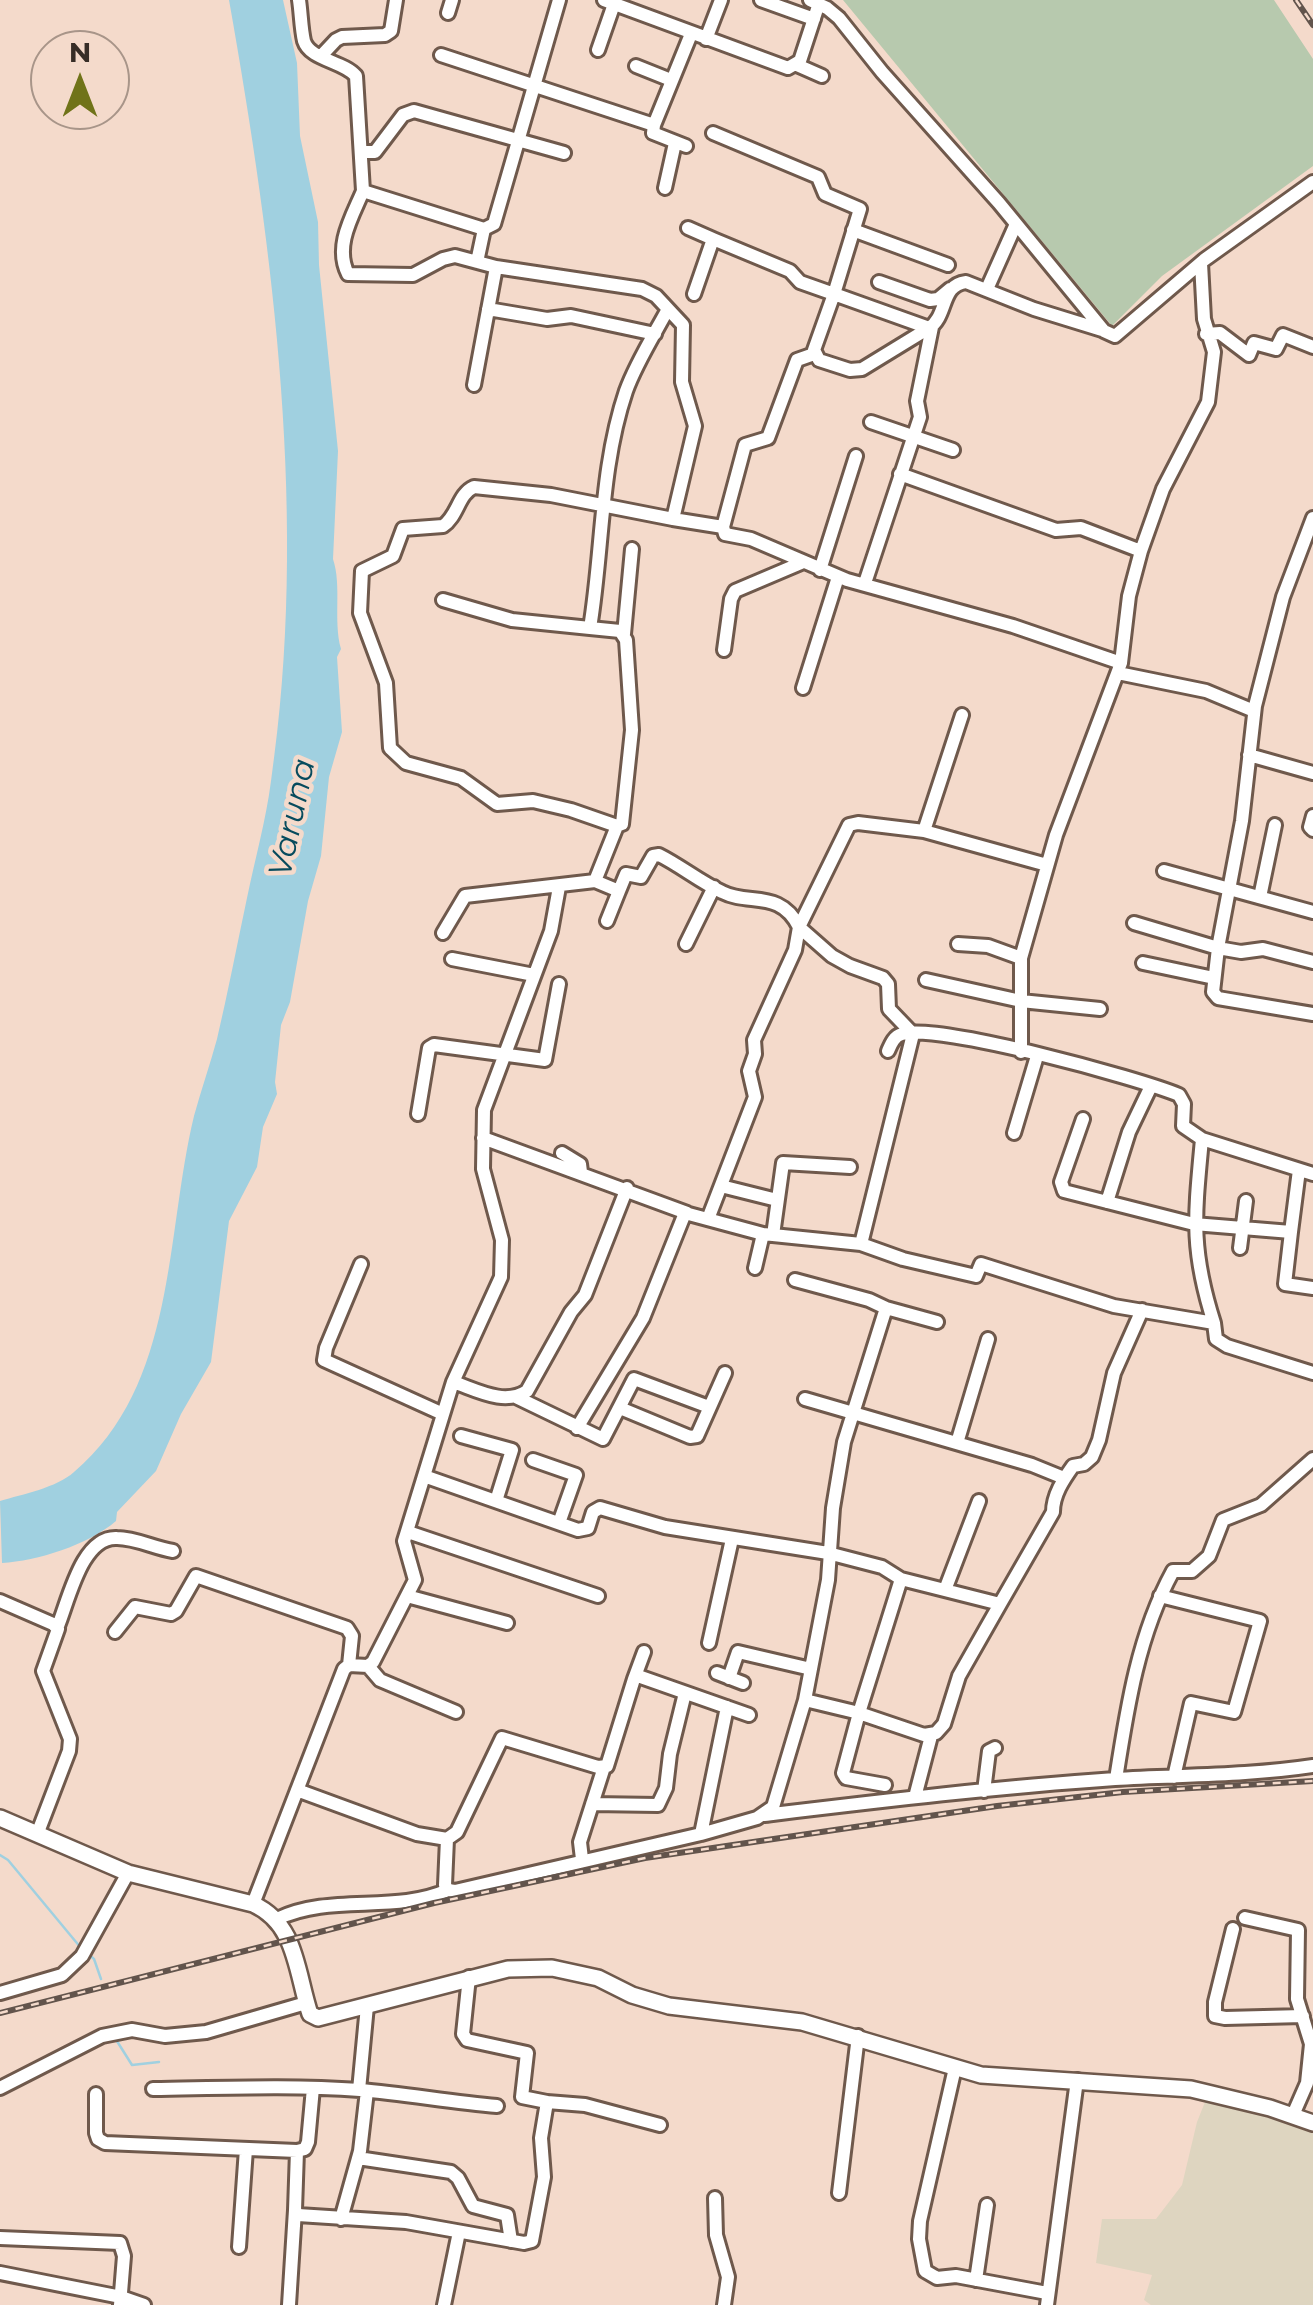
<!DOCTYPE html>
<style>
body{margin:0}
#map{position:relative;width:1313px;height:2305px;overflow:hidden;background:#f4dacb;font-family:Montserrat,sans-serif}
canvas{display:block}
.north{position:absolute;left:30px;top:30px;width:100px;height:100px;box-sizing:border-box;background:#f4dacb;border:2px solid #a89589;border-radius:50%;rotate:0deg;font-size:28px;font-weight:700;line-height:40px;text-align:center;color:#372d27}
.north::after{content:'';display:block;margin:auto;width:35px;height:45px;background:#707319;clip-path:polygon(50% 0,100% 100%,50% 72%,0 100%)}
</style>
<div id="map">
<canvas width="1313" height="2305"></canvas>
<div class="north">N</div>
</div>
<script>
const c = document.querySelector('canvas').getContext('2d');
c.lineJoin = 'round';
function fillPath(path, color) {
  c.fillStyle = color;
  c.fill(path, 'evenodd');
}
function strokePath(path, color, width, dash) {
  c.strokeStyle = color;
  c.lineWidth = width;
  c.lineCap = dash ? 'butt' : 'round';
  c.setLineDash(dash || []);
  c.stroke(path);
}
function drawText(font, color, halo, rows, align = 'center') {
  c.font = font + ' Montserrat,sans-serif';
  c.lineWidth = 9;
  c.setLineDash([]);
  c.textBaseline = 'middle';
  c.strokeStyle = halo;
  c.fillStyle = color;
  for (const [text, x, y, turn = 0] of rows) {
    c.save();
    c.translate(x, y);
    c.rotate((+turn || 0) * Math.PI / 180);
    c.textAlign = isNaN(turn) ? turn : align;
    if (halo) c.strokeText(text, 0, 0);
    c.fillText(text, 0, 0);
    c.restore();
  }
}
const commercial = new Path2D(`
 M1207 2097 1313 2127V2305H1151L1144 2300 1152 2275 1096 2263 1102 2219H1156L1182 2185 1197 2122Z`);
const green = new Path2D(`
 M843 0H1274L1313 59V166L1162 276 1112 326Z`);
const water = new Path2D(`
 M229 0H283L297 63 300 136 318 222 319 265 338 451 333 559C342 586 333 620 341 649L337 657 342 732 329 777 321 856 308 901 290 1002 281 1025 275 1082 277 1094 263 1127 257 1167 229 1221 211 1362 181 1414 156 1471 117 1512 116 1521C88 1545 37 1561 2 1563L0 1501C23 1494 56 1488 74 1472 177 1385 165 1236 194 1116 201 1090 210 1065 217 1039 228 992 237 945 247 898 255 859 266 820 271 781 309 523 274 254 229 0Z`);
const stream = new Path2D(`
 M0 1855 8 1860 81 1948
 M87 1953 94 1959 101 1979
 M115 2038 132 2065 159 2062`);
const minor = new Path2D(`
 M299 0C301 13 301 28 304 41 310 60 343 61 356 76L363 191 484 229 494 224 559 0
 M604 0 788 68 800 61 819 3
 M761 0 814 19
 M810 0 827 8 839 18 882 72 999 203 1104 331 1115 336 1204 260 1313 182
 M448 13 452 0
 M706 39 721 0
 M598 50 614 4
 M441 55 654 125
 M321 56 336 40 342 37 385 35 391 31 396 0
 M797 65 822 76
 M636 66 671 80
 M713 133 818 177 825 194 860 209 834 294 929 328C948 316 940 285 966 282L1034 309 1102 330
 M686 146 653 133 654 125 691 34
 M362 152H375L403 115 414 111 564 153
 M665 188 675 143
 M363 191C352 217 334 246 348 274L413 275 443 259 455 256 496 267 642 289 656 296 683 325 682 382 695 426 673 519 551 495 474 487C458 494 458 516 443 526L403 529 393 556 362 571 360 613 386 683 390 748 406 763 461 778 497 804 533 801 571 810 617 826 622 824 632 730 626 640 620 631 590 628
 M688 228 713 239 694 294
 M853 230 948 265
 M713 239 790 271 800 282 834 294 814 350 819 360 850 370 862 369 929 328
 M477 262 484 229
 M879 282 930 300 938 299 950 289
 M987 289 1016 224
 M488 309 547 319 571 316 655 334
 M1206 334 1220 333 1249 355 1254 343 1276 349 1283 335 1313 347
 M474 385 496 267
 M871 422 953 450
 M900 474 1056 530 1081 528 1141 551
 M1313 518 1283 597 1255 706 1242 821 1218 948 1213 992 1218 998 1313 1014
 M673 519 723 527 745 445 768 438 797 360 814 354
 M723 527 725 534 751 539 847 580 1013 626 1121 663
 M820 570 856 456
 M865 583 920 417 917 401 932 327
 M443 600 512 620 590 628C603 550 600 468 626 391 636 363 654 335 668 309
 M624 634 632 549
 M724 650 731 599 735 591 801 563
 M1118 673 1206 691 1254 711
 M803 688 838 577
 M962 715 924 831 1047 865
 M1249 755 1313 773
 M1313 816 1310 827 1313 830
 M1164 871 1313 912
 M595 881 619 891 607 921
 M619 891 626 874 641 877 653 856 659 855C681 866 700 882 722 892 749 906 780 889 799 927L795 950 754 1040 755 1054 749 1071 755 1097 708 1219
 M1260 897 1275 825
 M1134 923 1218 948 1241 952 1263 949 1313 962
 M443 933 465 896 595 881 617 826
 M686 944 714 887
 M958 944 988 946 1021 958V1052
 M1021 958 1056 835 1121 663 1129 596 1141 551 1163 489 1208 402 1214 352 1204 319 1201 263
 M452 959 534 975
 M1143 963 1214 978
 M926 980 1021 1001 1100 1009
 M888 1051C891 1044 894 1036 902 1034 938 1023 1138 1078 1179 1095L1184 1104 1183 1126 1202 1139C1195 1215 1190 1248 1214 1323
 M418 1114 429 1048 434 1045 545 1060 559 984
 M1083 1119 1061 1182 1064 1191 1194 1224 1291 1232 1299 1170
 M1014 1133 1037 1056
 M483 1138 687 1213
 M1202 1139 1313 1174
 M562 1153 580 1164 581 1172
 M721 1186 777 1200
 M1107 1202 1129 1132 1151 1086
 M1291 1232 1285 1284 1313 1288
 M773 1235 783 1163 850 1167
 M861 1244 913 1034 889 1009 888 984 883 978 850 966 832 956 799 927 849 825 858 823 924 831
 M1240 1248 1246 1201
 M361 1264 326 1348 324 1360 443 1414
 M755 1268 763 1234
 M886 1308 937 1322
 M453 1382C477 1390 504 1406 527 1391L571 1312 585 1295 627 1188
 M516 1397 603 1439 634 1379 709 1407
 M805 1399 1032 1465 1064 1478
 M620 1408 690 1437 697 1436 725 1373
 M577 1428 643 1318 685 1213 763 1234 861 1244 903 1259 976 1276 981 1264 1114 1306 1214 1323 1216 1339 1227 1346 1313 1373
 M461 1436 512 1450 496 1501
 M957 1443 988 1339
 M533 1460 576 1475 559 1523
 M424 1476 578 1530 588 1528 593 1512 600 1508 665 1527 828 1553 882 1567 901 1579 1000 1604 1053 1512C1053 1495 1063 1480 1073 1466L1084 1464 1092 1457 1099 1440 1114 1373 1142 1310
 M408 1532 598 1596
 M945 1590 979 1501
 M407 1596 507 1623
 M1160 1596 1260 1621 1234 1712 1191 1703 1174 1777
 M0 1601 53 1624 58 1629 43 1671 70 1739 69 1751 38 1832
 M58 1626C69 1599 82 1536 117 1538 136 1538 154 1548 173 1551
 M115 1632 135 1607 171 1614 176 1611 196 1576 347 1628 352 1636 349 1665
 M709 1643 732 1539
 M368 1666 380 1680 456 1712
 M717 1673 743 1683
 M729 1678 738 1652 811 1669
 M634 1679 644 1652
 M805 1700 859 1713 901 1579
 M1116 1779C1127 1708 1138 1635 1173 1571H1192L1209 1556 1223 1520 1261 1505 1313 1459
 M885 1785 846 1778 843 1773 859 1713 924 1735 936 1733 944 1724 959 1676 1000 1604
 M297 1790 417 1834 447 1839 457 1832 502 1738 598 1767 607 1766 634 1679 638 1676 749 1715
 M984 1791 989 1751 995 1748
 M915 1797 931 1736
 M592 1804 658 1805 666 1788 670 1754 685 1693
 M764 1815C881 1801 997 1787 1115 1779 1181 1775 1247 1776 1313 1766
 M701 1834 727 1707
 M447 1839 445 1885 448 1890 455 1891 701 1834 757 1818 773 1807 805 1700 828 1580 833 1508 844 1442 886 1308 869 1300 795 1280
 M582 1859 580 1842 604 1767
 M253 1904 344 1669 349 1665 368 1666 373 1662 415 1580 404 1541 453 1382 501 1277 502 1240 483 1169 484 1110 551 931 559 887
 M1245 1918 1298 1930 1297 1999 1311 2044 1307 2083 1293 2115
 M277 1919C331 1893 394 1914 448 1890
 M1233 1929 1215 2002V2016L1225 2018 1303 2016
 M0 1993 62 1975 82 1956 128 1873
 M955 2068 920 2221 919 2239 925 2271 937 2278 956 2276 1047 2293
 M0 2088 102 2036 132 2030 165 2036 206 2032 306 2003
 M153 2089C222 2088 292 2085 360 2090 406 2094 451 2102 497 2106
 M359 2090 367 2006
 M96 2094V2133L98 2139 105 2143 297 2151 305 2149 308 2142 313 2088
 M547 2102 585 2105 660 2125
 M297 2151 295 2210 298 2215 406 2222 524 2243 532 2241 544 2177 541 2138 547 2102 522 2097 527 2053 467 2040 463 2034 469 1977
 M358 2158 451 2172 458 2178 473 2206 507 2215 511 2241
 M839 2193 858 2036
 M715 2198 716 2235 728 2277 724 2305
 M341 2219 360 2151 367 2091
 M0 2238 120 2243 124 2256 120 2305
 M239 2247 246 2149
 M0 2273 121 2297 144 2305
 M976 2280 987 2205
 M289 2305 295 2210
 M444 2305 459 2232
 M1047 2305 1077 2080`);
const tertiary = new Path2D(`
 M0 1818 128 1873 253 1904C297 1924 296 1972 310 2014L318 2018 508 1969 552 1968 598 1978 632 1995 669 2006 802 2022 981 2075 1191 2089 1270 2108 1313 2123`);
const rail = new Path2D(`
 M1296 0 1313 25
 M0 2013 434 1903 645 1858 997 1806 1123 1792 1313 1781`);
const waterNames = [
 ["Varuna",293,818,-78]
];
fillPath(commercial, '#ded5c0');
fillPath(green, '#b7c9ae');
fillPath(water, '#a0d0e0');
strokePath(stream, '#a0d0e0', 2.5);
strokePath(minor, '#6f594c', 18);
strokePath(tertiary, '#6f594c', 20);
strokePath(minor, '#fff', 12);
strokePath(tertiary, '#fff', 15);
strokePath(rail, '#62544c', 6);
strokePath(rail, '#f4dacb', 2.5, [8]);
drawText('italic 32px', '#074b5d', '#f4dacb', waterNames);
</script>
